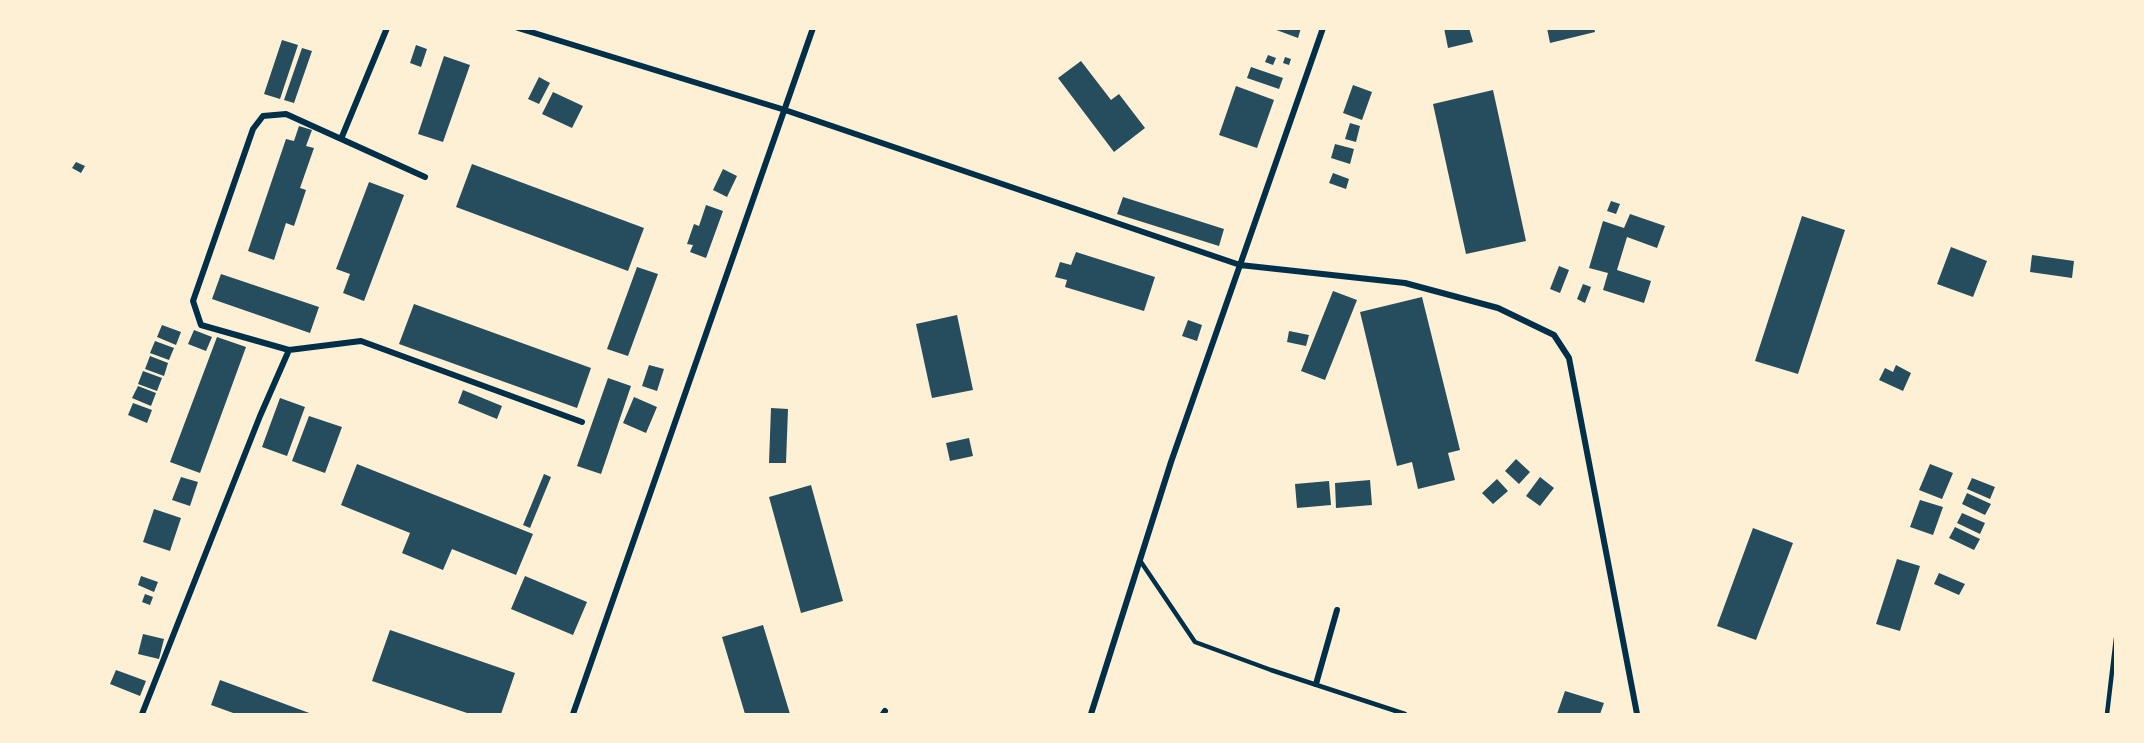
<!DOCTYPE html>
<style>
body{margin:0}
#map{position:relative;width:2144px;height:743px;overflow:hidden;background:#fdf0d5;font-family:Rubik,sans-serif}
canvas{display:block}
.frame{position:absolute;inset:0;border:30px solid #fdf0d5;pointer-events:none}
</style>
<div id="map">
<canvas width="2144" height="743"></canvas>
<div class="frame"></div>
</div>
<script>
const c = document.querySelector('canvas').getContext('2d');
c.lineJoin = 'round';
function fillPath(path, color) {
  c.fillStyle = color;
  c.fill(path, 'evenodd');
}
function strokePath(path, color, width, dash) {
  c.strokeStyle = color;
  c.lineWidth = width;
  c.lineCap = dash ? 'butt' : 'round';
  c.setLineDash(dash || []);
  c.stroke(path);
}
const building = new Path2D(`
 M1271 28H1301L1298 38Z
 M1444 28H1469L1473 42 1448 48Z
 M1547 28H1594L1595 32 1550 43Z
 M282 40 298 45 280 99 264 94Z
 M416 45 427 49 421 67 410 63Z
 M302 48 312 51 294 103 284 100Z
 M1268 55 1276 58 1273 65 1265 62Z
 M444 56 470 65 443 142 418 134Z
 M1285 57 1291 59 1289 65 1283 63Z
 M1081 61 1111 100 1119 94 1145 128 1114 152 1058 78Z
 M1251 67 1283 78 1279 89 1247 78Z
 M539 77 550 83 539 104 528 99Z
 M1353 85 1372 92 1362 120 1343 113Z
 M1236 86 1274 100 1257 148 1219 135Z
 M1493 90 1526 241 1466 254 1433 104Z
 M553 92 583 106 572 128 542 114Z
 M1350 123 1360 126 1356 142 1345 139Z
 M299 126 312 130 306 146 314 148 300 188 306 190 294 226 286 223 274 260 248 251 286 139 294 141Z
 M1335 144 1354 149 1350 164 1331 158Z
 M76 162 85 166 81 173 72 168Z
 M472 164 644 228 628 271 456 207Z
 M723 169 737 176 727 197 713 190Z
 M1333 173 1349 179 1346 189 1329 183Z
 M369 182 404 195 364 301 343 293 350 274 336 269Z
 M1123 197 1224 229 1219 246 1117 214Z
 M1611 201 1620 204 1616 214 1607 211Z
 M706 205 723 211 706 258 690 252 693 245 687 244 694 224 699 226Z
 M1630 214 1665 226 1657 248 1627 237 1617 270 1651 281 1644 303 1603 290 1608 273 1589 268 1603 221 1624 228Z
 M1802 216 1845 230 1798 374 1755 361Z
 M1951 247 1987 261 1973 297 1937 284Z
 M1076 252 1155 277 1144 311 1065 287 1067 280 1055 277 1060 262 1071 265Z
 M2032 255 2074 261 2072 278 2030 272Z
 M1559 266 1569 270 1560 293 1550 289Z
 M637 267 658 274 628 356 607 349Z
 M221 274 319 307 310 333 212 299Z
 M1583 284 1591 287 1585 303 1577 299Z
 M1333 291 1357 300 1325 380 1301 371Z
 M1422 297 1460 450 1448 453 1455 480 1418 489 1412 462 1397 466 1360 312Z
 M414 304 591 368 577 408 399 344Z
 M957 315 973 390 932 398 916 324Z
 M1188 320 1202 325 1197 341 1182 336Z
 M162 325 181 332 176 345 157 337Z
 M194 330 212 337 206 351 188 344Z
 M1289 331 1309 335 1306 346 1287 342Z
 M217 337 246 347 200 473 170 462Z
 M155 341 174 348 169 360 150 353Z
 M150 356 168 363 164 376 145 369Z
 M649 365 664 369 657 391 642 386Z
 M1896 365 1911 373 1903 391 1879 380 1885 368 1893 372Z
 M143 371 162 378 157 391 138 384Z
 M608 378 631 386 601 474 577 466Z
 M138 386 156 393 151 406 132 398Z
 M463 390 502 406 497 419 458 403Z
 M634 397 657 407 646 433 623 423Z
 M280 398 305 407 287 456 262 447Z
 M133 403 152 410 147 423 128 415Z
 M771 408 788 409 786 463H769Z
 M309 416 342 427 325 473 292 461Z
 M969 438 973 456 950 461 946 443Z
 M1516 459 1530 472 1519 484 1505 471Z
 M357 464 533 534 516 575 452 549 443 570 402 553 410 533 341 505Z
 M1930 464 1953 473 1942 499 1919 490Z
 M544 474 551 477 530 528 523 525Z
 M181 477 198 482 190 506 172 500Z
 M1540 477 1554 488 1540 506 1526 496Z
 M1972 478 1995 487 1990 499 1967 489Z
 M1497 479 1508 491 1493 504 1482 493Z
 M1370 480 1372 505 1336 508 1335 483Z
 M1329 481 1331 505 1297 508 1295 484Z
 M811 485 843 601 801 613 769 497Z
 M1967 493 1991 504 1985 515 1962 504Z
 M1920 500 1943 507 1933 535 1910 527Z
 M154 509 181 518 170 551 143 542Z
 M1962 513 1985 523 1980 534 1957 523Z
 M1955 527 1980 539 1974 550 1949 538Z
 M1753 528 1793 543 1756 640 1717 626Z
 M1897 559 1920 566 1900 631 1876 624Z
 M1939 573 1965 584 1959 595 1934 584Z
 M141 576 158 582 154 592 138 585Z
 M525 576 587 602 573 635 511 609Z
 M145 594 153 597 150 605 142 602Z
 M763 625 790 714H745L722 637Z
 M390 630 515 673 501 714H470L372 681Z
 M143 634 164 639 159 659 138 654Z
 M116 670 146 681 140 696 110 684Z
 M220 680 312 714H236L211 705Z
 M1565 691 1604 703 1600 714H1557Z`);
const service = new Path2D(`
 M1141 562 1195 642 1271 670 1405 714
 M2107 714 2116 638`);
const minor = new Path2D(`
 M518 28 785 110 1240 265 1405 283 1498 308 1554 335 1569 358 1637 714
 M341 139 387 28
 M425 177 286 114 263 116 253 129 193 301 201 325 289 350 361 341 582 422
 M1316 684 1337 610
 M142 714 260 416 289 350
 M573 714 813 28
 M883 714 885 711
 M1091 714 1171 462 1323 28`);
fillPath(building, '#264d5e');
strokePath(service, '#003049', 4.5);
strokePath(minor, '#003049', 6);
</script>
